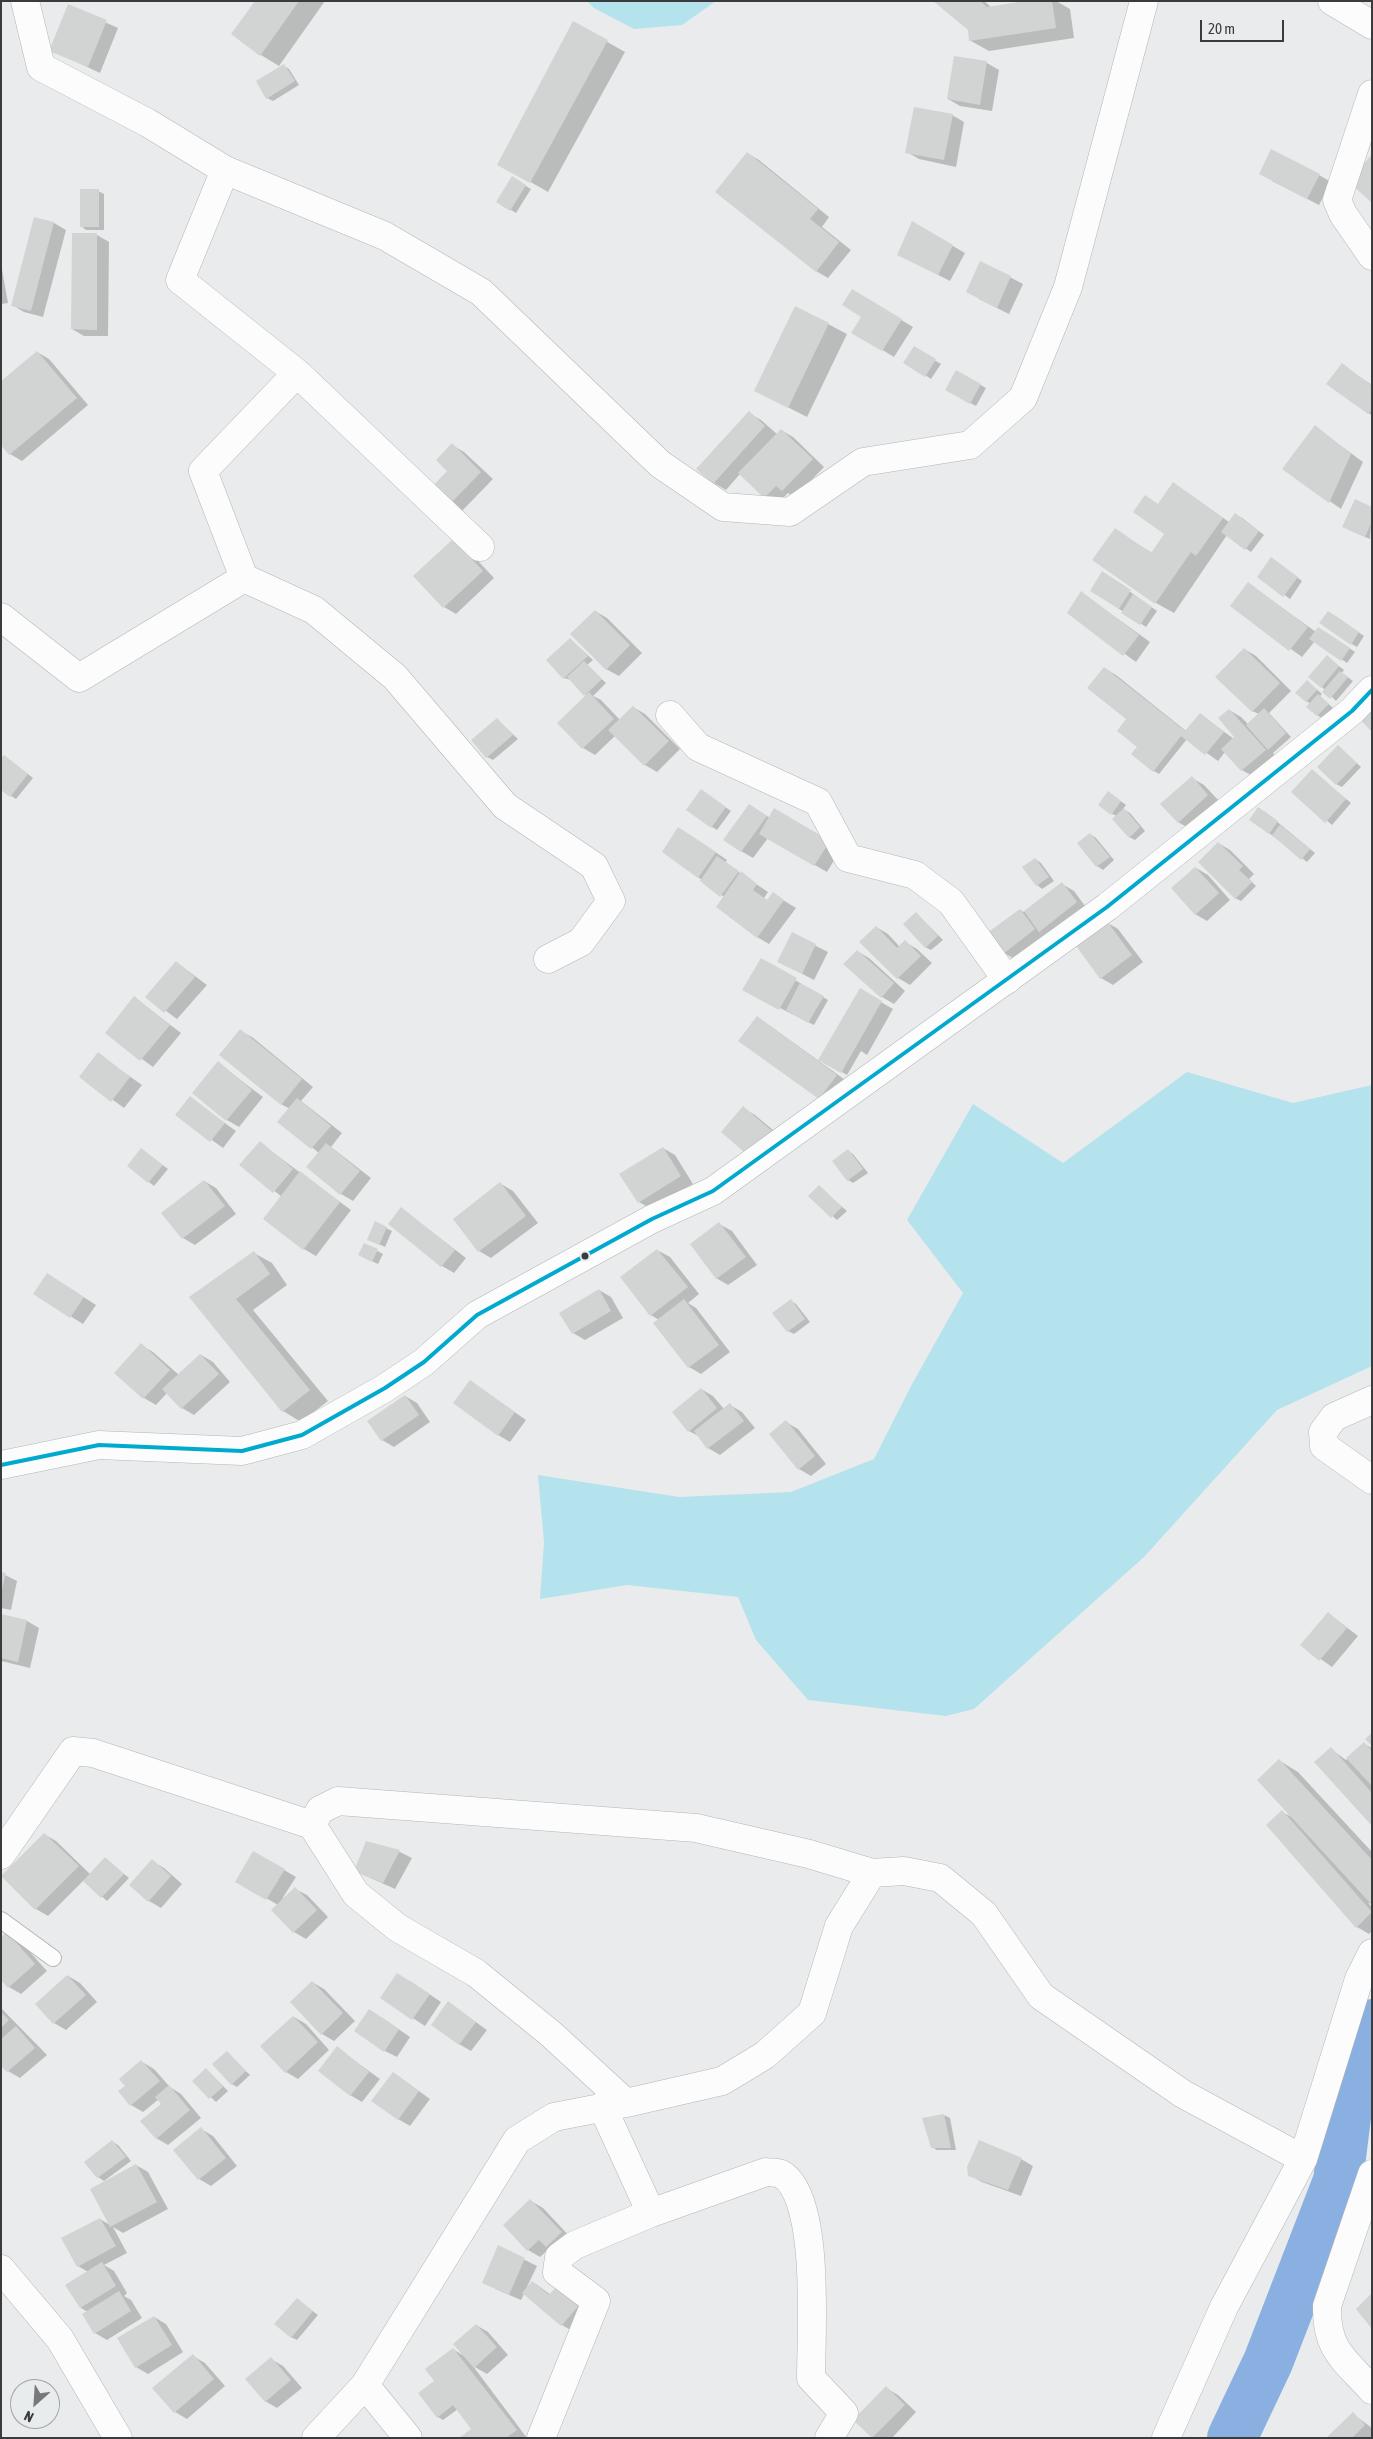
<!DOCTYPE html>
<style>
body{margin:0}
#map{position:relative;width:1373px;height:2439px;overflow:hidden;background:#e9ebec;font-family:"Asap Condensed",sans-serif}
canvas{display:block}
.frame{position:absolute;inset:0;border:2px solid #3a3b3c;pointer-events:none}
.north{position:absolute;left:10px;top:2379px;width:50px;height:50px;box-sizing:border-box;background:#e8eced;border:1px solid #a2a5a6;border-radius:50%;rotate:206deg;font-size:14px;font-weight:700;line-height:20px;text-align:center;color:#3a3b3c}
.north::after{content:'';display:block;margin:auto;width:18px;height:22px;background:#77797a;clip-path:polygon(50% 0,100% 100%,50% 72%,0 100%)}
.scale{position:absolute;left:1200px;top:20px;width:84px;height:22px;box-sizing:border-box;border:2px solid #3a3b3c;border-top:0;padding-left:6px;font-size:15px;line-height:18px;white-space:nowrap;color:#3a3b3c;-webkit-text-stroke:4px #e8eced;paint-order:stroke}
</style>
<div id="map">
<canvas width="1373" height="2439"></canvas>
<div class="frame"></div>
<div class="north">N</div>
<div class="scale">20 m</div>
</div>
<script>
const c = document.querySelector('canvas').getContext('2d');
c.lineJoin = 'round';
function fillPath(path, color) {
  c.fillStyle = color;
  c.fill(path, 'evenodd');
}
function strokePath(path, color, width, dash) {
  c.strokeStyle = color;
  c.lineWidth = width;
  c.lineCap = dash ? 'butt' : 'round';
  c.setLineDash(dash || []);
  c.stroke(path);
}
const green = new Path2D(`
 M587 1H716L682 25 634 29 594 8Z
 M1187 1072 1293 1103 1372 1085V1366L1277 1410 1144 1557 974 1709 946 1716 808 1700 756 1640 738 1597 627 1585 540 1599 544 1542 538 1475 679 1497 791 1492 874 1459 911 1386 963 1293 907 1220 973 1104 1063 1163Z`);
const shadow = new Path2D(`
 M256 1H325L279 66 261 55 233 34Z
 M935 1H984L992 8 1033 1H1056L1070 9 1074 38 989 51 971 41 969 30Z
 M69 6 118 28 100 73 51 50Z
 M574 23 625 52 548 192 499 164Z
 M955 58 987 63 999 70 992 111 960 106 948 99Z
 M284 66 289 69 299 85 273 101 267 98Z
 M952 115 964 122 956 167 919 159 907 152Z
 M747 153 759 160 829 217 822 227 851 250 828 278 816 271Z
 M1319 175 1331 182 1319 205 1272 181Z
 M512 178 531 189 516 213 498 202Z
 M98 191 104 194V230H86L81 226Z
 M35 218 54 223 66 230 43 317 24 312 12 305Z
 M913 223 965 253 950 281 911 261Z
 M97 235 109 242 108 336H84L72 329Z
 M981 262 1023 284 1009 314 979 299Z
 M1 264 8 303 1 304Z
 M853 291 913 327 894 357 853 332 863 316Z
 M828 324 847 334 807 417 756 391Z
 M914 348 941 364 931 379 905 362Z
 M37 352 49 359 88 405 22 461 10 454Z
 M1342 365 1372 385V415L1368 413Z
 M956 371 986 388 976 406 946 390Z
 M749 413 761 420 777 434 781 430 793 437 824 467 795 497 788 493 777 504 765 497 740 474 726 490 714 483Z
 M1315 427 1363 462 1341 509 1284 469Z
 M452 445 464 452 493 479 460 513 431 490 449 471Z
 M1185 491 1229 522 1241 517 1264 535 1251 552 1227 535 1174 613 1156 603 1115 530 1152 553 1166 533 1159 505Z
 M1372 509 1370 539 1349 530Z
 M466 548 494 578 456 614 444 607 415 576Z
 M1271 558 1302 581 1290 599 1259 576Z
 M1108 576 1157 611 1146 627 1091 590Z
 M1249 584 1316 632 1324 631 1355 652 1347 663 1315 641 1302 657 1232 606Z
 M1082 593 1150 642 1136 662 1068 613Z
 M595 611 607 618 642 653 619 676 606 669Z
 M1334 615 1364 636 1357 647 1352 644Z
 M570 639 593 660 587 665 606 683 593 696 601 700 620 720 633 707 645 714 680 749 657 772 645 765 616 735 595 755 583 748 587 696 571 680 564 678Z
 M1244 649 1256 656 1291 691 1269 713 1291 737 1273 753 1277 758 1254 777 1242 770 1225 752 1218 761 1187 739 1159 774 1154 771 1138 746 1104 668 1116 675 1186 731 1200 714 1238 742 1229 710 1241 717 1248 724 1259 714 1252 711Z
 M1327 657 1344 670 1342 673 1353 681 1336 701 1322 687Z
 M1307 681 1322 694 1320 696 1333 708 1323 719 1317 715 1311 704 1306 701Z
 M497 719 518 739 493 760 487 757Z
 M1338 746 1361 767 1342 787 1336 784Z
 M10 760 33 778 16 799 11 796Z
 M1312 771 1351 803 1332 825 1293 792Z
 M1192 778 1204 785 1220 802 1190 829 1178 822Z
 M707 794 731 811 717 830 712 827Z
 M1114 796 1126 805 1123 809 1130 813 1145 831 1135 840 1129 837 1117 816 1112 814Z
 M750 805 770 818 841 849 827 872 768 838 753 858 741 851Z
 M1264 811 1315 853 1307 862 1269 833Z
 M1090 834 1096 838 1114 860 1103 870 1097 866Z
 M690 835 727 860 725 863 768 892 764 898 768 901 773 894 796 908 769 944 757 937 724 897 698 877Z
 M1218 843 1230 850 1254 874 1249 879 1256 886 1241 901 1235 898Z
 M1035 859 1041 863 1054 881 1042 889 1037 885Z
 M1196 868 1208 875 1230 900 1207 921 1195 914Z
 M1062 884 1074 891 1088 910 1016 960 1004 953 1020 910 1024 912Z
 M916 913 943 940 931 950 925 947Z
 M1106 922 1118 929 1143 962 1113 985 1101 978Z
 M876 927 888 934 900 947 905 942 917 949 932 963 910 985 898 978 861 942Z
 M792 934 828 952 814 980 791 968Z
 M857 951 869 958 905 991 894 1004 882 997Z
 M762 960 828 1000 814 1025 756 996Z
 M176 962 207 985 177 1019 147 997Z
 M860 990 893 1009 867 1055 861 1051 847 1075 820 1060Z
 M135 998 181 1033 153 1067 106 1033Z
 M769 1025 848 1082 831 1105 740 1041Z
 M240 1031 252 1037 313 1087 301 1101 342 1133 331 1147 371 1178 353 1201 341 1194 319 1153 279 1121 290 1109 281 1104Z
 M98 1054 142 1085 124 1108 80 1076Z
 M218 1063 263 1097 239 1127 227 1120Z
 M190 1098 236 1131 223 1148 177 1115Z
 M743 1108 755 1115 785 1140 722 1132Z
 M260 1143 351 1210 316 1256 304 1249 282 1197 241 1164Z
 M663 1148 675 1155 693 1184 651 1209 639 1202Z
 M142 1150 168 1169 154 1186 129 1166Z
 M848 1151 853 1154 868 1173 853 1183 848 1180Z
 M204 1181 216 1188 236 1214 195 1245 183 1238 163 1213Z
 M501 1184 513 1191 538 1223 491 1258 479 1251 455 1219Z
 M819 1187 847 1211 837 1220 810 1196Z
 M402 1209 466 1258 454 1273 442 1266Z
 M719 1224 732 1231 757 1265 728 1285 716 1278Z
 M386 1228 392 1231 385 1247 374 1242Z
 M365 1244 383 1254 378 1264 365 1258Z
 M657 1250 670 1257 699 1294 688 1303 696 1308 730 1352 701 1374 689 1367 659 1320 651 1315 622 1278Z
 M254 1253 272 1263 287 1285 253 1310 328 1401 301 1422 283 1411 191 1297Z
 M60 1282 96 1305 83 1324 35 1294Z
 M599 1290 611 1297 623 1318 585 1340 573 1333 561 1313Z
 M791 1301 796 1304 810 1322 794 1334 788 1331 774 1313Z
 M141 1345 153 1352 179 1375 201 1355 213 1362 230 1382 194 1415 182 1408 167 1393 156 1405 144 1398Z
 M470 1381 526 1420 510 1442 498 1435Z
 M701 1389 713 1396 724 1409 730 1405 742 1412 755 1428 720 1455 708 1448 700 1437 689 1431Z
 M405 1396 417 1403 430 1422 394 1447 382 1440Z
 M786 1422 798 1429 826 1464 811 1476 799 1469Z
 M1 1573 17 1581 11 1610 1 1608Z
 M1328 1613 1358 1636 1332 1667 1301 1645Z
 M1 1615 27 1621 39 1628 30 1668 1 1661Z
 M1364 1744 1372 1748V1825L1331 1749 1346 1760Z
 M1280 1761 1298 1772 1372 1852V1904L1368 1903 1372 1907V1931L1369 1934 1357 1927 1282 1812 1292 1817Z
 M44 1834 56 1841 91 1875 106 1859 129 1878 107 1901 84 1880 48 1916 36 1909 3 1877Z
 M366 1843 400 1852 412 1858 395 1889 355 1871Z
 M254 1852 296 1877 282 1899 295 1889 307 1895 328 1917 306 1939 294 1932 278 1905 237 1881Z
 M152 1861 164 1868 182 1884 161 1908 149 1901 131 1885Z
 M7 1934 19 1940 47 1971 21 1994 9 1987 1 1978Z
 M68 1976 80 1983 97 2002 66 2030 54 2023Z
 M410 1981 441 2002 425 2026 382 1998Z
 M312 1982 324 1989 355 2021 334 2041 322 2034Z
 M449 2003 487 2030 471 2051 459 2044Z
 M1 2008 47 2055 20 2078 8 2071 1 2064Z
 M294 2017 306 2024 329 2050 298 2079 286 2072Z
 M381 2017 410 2037 397 2057 385 2051Z
 M337 2048 380 2079 362 2102 350 2095Z
 M227 2053 250 2075 237 2087 232 2084Z
 M142 2062 154 2069 170 2087 181 2094 201 2118 168 2145 156 2138 163 2104 159 2099 143 2112 131 2105 120 2091 127 2086Z
 M206 2069 228 2091 216 2102 194 2081Z
 M394 2073 430 2099 410 2126 398 2119Z
 M944 2115 950 2118 956 2150H937L932 2147 923 2119Z
 M201 2129 213 2136 237 2166 211 2186 199 2179Z
 M113 2142 118 2145 131 2161 104 2181 98 2177 86 2162Z
 M1021 2159 1033 2166 1021 2196 982 2182 969 2175Z
 M136 2165 148 2172 168 2209 123 2233 113 2227 127 2253 104 2265 114 2271 127 2293 124 2296 131 2300 142 2318 107 2340 95 2333 88 2312 81 2308 88 2272 78 2266 100 2219 110 2225Z
 M531 2201 543 2208 573 2240 550 2248 540 2257 528 2250Z
 M499 2247 537 2266 526 2289 533 2282 551 2295 559 2285 592 2311 574 2332 562 2325 524 2294 521 2300 495 2289Z
 M302 2303 318 2315 297 2340 291 2337Z
 M154 2317 166 2324 183 2352 148 2374 136 2367Z
 M476 2325 488 2332 508 2355 487 2374 473 2366 527 2438H461L473 2429 458 2409 443 2420 438 2417 434 2382 453 2349 464 2356Z
 M193 2356 205 2363 225 2386 187 2419 175 2412Z
 M271 2359 283 2366 302 2388 277 2408 265 2401Z
 M886 2388 898 2395 916 2412 892 2438H874L855 2420Z
 M1353 2414 1372 2428V2438H1328Z`);
const river = new Path2D(`
 M1232 2438 1268 2362 1338 2181 1354 2053 1372 2024`);
const building = new Path2D(`
 M255 1H299L260 56 231 34Z
 M933 1H980L987 7 1025 1H1052L1056 28 969 41 968 30Z
 M68 4 107 20 88 67 49 51Z
 M573 21 608 40 530 183 497 165Z
 M954 56 987 61 980 105 947 99Z
 M284 64 295 81 266 99 256 81Z
 M914 107 953 114 944 160 905 153Z
 M1271 149 1320 174 1307 199 1259 174Z
 M747 152 818 209 810 219 839 242 816 272 715 192Z
 M1372 154V203L1349 182Z
 M512 176 526 185 510 211 496 202Z
 M80 189H99V227H80Z
 M34 217 54 222 31 311 11 306Z
 M912 221 953 245 938 275 897 255Z
 M72 233H97V330L71 329Z
 M980 261 1011 276 997 308 966 292Z
 M852 289 902 319 882 351 851 333 861 317 842 305Z
 M795 306 829 323 788 408 754 391Z
 M914 346 936 359 925 377 903 363Z
 M37 351 77 398 9 455 1 445V381Z
 M1342 363 1372 386V409L1368 414 1326 384Z
 M956 370 981 384 970 404 945 390Z
 M749 411 765 426 713 484 696 469Z
 M1315 425 1351 454 1329 503 1282 469Z
 M781 429 813 459 782 491 776 486 764 498 738 473Z
 M452 443 481 472 447 507 429 490 447 471 436 460Z
 M1173 482 1223 518 1196 556 1191 552 1155 604 1092 560 1115 528 1151 553 1164 534 1133 512 1145 495 1158 504Z
 M1355 499 1372 507V521L1365 537 1342 527Z
 M1235 513 1259 531 1245 550 1221 532Z
 M453 539 483 571 443 608 413 576Z
 M1271 557 1298 577 1283 597 1257 577Z
 M1102 571 1131 590 1119 609 1090 591Z
 M1248 582 1308 627 1289 651 1230 606Z
 M1081 591 1139 635 1123 656 1067 613Z
 M1133 594 1152 607 1140 625 1121 613Z
 M595 610 630 645 606 670 570 634Z
 M1328 611 1359 632 1351 645 1319 623Z
 M1318 627 1350 648 1341 661 1309 639Z
 M570 638 588 656 563 679 546 660Z
 M1244 648 1280 683 1252 712 1215 677Z
 M1327 655 1339 666 1321 688 1308 677Z
 M584 661 602 679 584 696 567 677Z
 M1104 667 1185 731 1200 713 1224 732 1205 755 1181 736 1153 772 1131 754 1137 747 1117 731 1126 719 1087 688Z
 M1340 671 1348 677 1330 699 1322 692Z
 M1307 680 1317 690 1306 702 1295 693Z
 M589 692 614 719 582 749 557 723Z
 M1318 694 1329 704 1317 716 1306 707Z
 M1372 696V732L1354 713Z
 M633 706 669 741 644 766 608 730Z
 M1264 708 1286 733 1268 750 1246 725Z
 M1229 709 1266 750 1241 771 1221 749 1234 737 1218 718Z
 M497 718 513 735 486 758 471 740Z
 M1338 745 1357 763 1336 785 1317 767Z
 M4 755 28 774 10 797 1 790V758Z
 M1312 769 1346 799 1325 823 1291 792Z
 M1192 776 1208 795 1178 823 1160 804Z
 M701 789 726 807 711 828 686 810Z
 M1108 791 1121 801 1111 815 1098 805Z
 M749 804 767 816 741 852 723 840Z
 M1258 807 1278 821 1269 834 1249 820Z
 M774 808 830 841 814 866 759 834Z
 M1124 808 1140 827 1129 838 1112 819Z
 M1280 825 1310 849 1301 860 1272 835Z
 M678 827 716 852 698 878 662 852Z
 M1090 833 1110 857 1096 867 1077 843Z
 M1218 842 1243 866 1239 870 1252 882 1235 899 1198 862Z
 M717 856 739 871 720 897 700 881Z
 M1035 858 1049 877 1036 886 1022 867Z
 M1195 867 1219 893 1195 915 1171 888Z
 M741 871 757 884 753 890 767 900 773 892 784 900 757 938 716 907Z
 M1062 882 1077 902 1039 932 1024 911Z
 M1020 909 1035 929 1003 954 987 933Z
 M916 912 938 936 925 948 903 924Z
 M1106 920 1132 955 1100 979 1074 943Z
 M876 926 897 948 905 940 921 956 897 979 859 942Z
 M792 932 816 944 802 974 777 962Z
 M857 950 894 983 881 998 843 964Z
 M761 958 797 978 779 1010 742 990Z
 M176 961 195 977 164 1013 145 997Z
 M800 983 824 996 808 1023 786 1010Z
 M860 988 882 1001 841 1073 818 1060Z
 M134 996 170 1025 140 1061 105 1033Z
 M757 1016 837 1075 819 1099 738 1041Z
 M240 1029 302 1079 281 1105 219 1055Z
 M98 1052 130 1077 111 1102 79 1077Z
 M218 1061 252 1090 226 1121 192 1093Z
 M190 1096 225 1123 210 1142 175 1115Z
 M297 1098 331 1126 311 1149 277 1122Z
 M743 1106 773 1132 751 1158 721 1132Z
 M260 1141 293 1169 273 1193 239 1165Z
 M326 1143 360 1171 340 1195 306 1167Z
 M663 1147 681 1176 638 1203 619 1174Z
 M141 1148 163 1165 148 1183 127 1166Z
 M848 1149 863 1169 847 1181 832 1161Z
 M300 1171 340 1202 303 1250 263 1219Z
 M204 1180 225 1206 182 1239 161 1213Z
 M500 1182 526 1216 478 1252 453 1219Z
 M819 1185 842 1207 831 1218 808 1196Z
 M401 1207 455 1250 441 1267 388 1224Z
 M375 1221 387 1227 379 1245 367 1240Z
 M719 1222 746 1257 716 1279 690 1244Z
 M364 1243 378 1249 372 1262 358 1255Z
 M657 1249 688 1287 650 1316 620 1277Z
 M254 1251 270 1274 236 1299 310 1390 282 1412 189 1297Z
 M47 1273 84 1297 70 1318 33 1294Z
 M599 1289 611 1311 572 1334 559 1313Z
 M684 1299 719 1345 688 1368 653 1323Z
 M791 1299 805 1319 787 1332 772 1313Z
 M141 1343 170 1370 143 1399 114 1373Z
 M200 1354 219 1374 181 1409 162 1389Z
 M470 1380 515 1412 498 1436 453 1403Z
 M701 1388 717 1408 688 1432 672 1412Z
 M405 1395 419 1415 381 1441 367 1421Z
 M730 1403 744 1421 707 1449 694 1431Z
 M786 1420 815 1456 798 1470 769 1434Z
 M1 1572 6 1573 2 1589H1Z
 M1328 1612 1347 1628 1319 1661 1300 1645Z
 M1 1614 27 1620 18 1662 1 1658Z
 M1372 1733V1746L1365 1739Z
 M1364 1742 1372 1751V1786L1346 1758Z
 M1331 1747 1372 1793V1826L1314 1762Z
 M1279 1759 1372 1860V1905L1257 1780Z
 M1282 1810 1372 1912 1356 1928 1266 1825Z
 M44 1833 79 1866 35 1910 1 1876Z
 M366 1841 400 1850 383 1883 354 1871Z
 M253 1851 285 1869 266 1900 235 1882Z
 M105 1857 124 1874 101 1898 83 1881Z
 M152 1859 171 1876 148 1902 129 1885Z
 M295 1887 317 1910 293 1933 271 1910Z
 M7 1932 35 1964 8 1988 1 1980V1937Z
 M397 1973 430 1994 412 2020 380 1998Z
 M67 1975 86 1995 53 2024 35 2004Z
 M312 1981 343 2013 321 2035 290 2002Z
 M448 2001 476 2022 459 2045 431 2025Z
 M369 2009 399 2029 384 2052 354 2031Z
 M1 2012 9 2020 1 2028Z
 M293 2016 318 2042 285 2073 260 2046Z
 M16 2026 35 2048 7 2072 1 2066V2039Z
 M337 2046 369 2072 350 2096 318 2071Z
 M227 2051 246 2071 231 2085 212 2064Z
 M141 2060 160 2081 130 2106 118 2091 125 2086 119 2079Z
 M206 2068 223 2087 209 2099 192 2081Z
 M393 2072 419 2091 398 2120 371 2101Z
 M169 2085 190 2110 156 2139 140 2121 161 2104 155 2097Z
 M944 2114 951 2148H931L922 2118Z
 M201 2127 226 2158 198 2180 173 2150Z
 M112 2140 126 2157 97 2178 84 2162Z
 M979 2140 1022 2158 1008 2190 968 2176 967 2167Z
 M136 2164 157 2202 110 2227 90 2189Z
 M530 2199 562 2232 546 2247 539 2240 527 2251 503 2225Z
 M100 2218 116 2246 77 2267 61 2238Z
 M498 2245 525 2258 509 2295 482 2283Z
 M102 2262 116 2286 80 2308 65 2285Z
 M532 2281 549 2295 559 2284 581 2303 561 2326 522 2293Z
 M119 2291 131 2311 94 2334 82 2314Z
 M1372 2293V2329L1356 2309Z
 M297 2298 313 2311 291 2338 274 2324Z
 M154 2316 172 2345 135 2368 117 2338Z
 M476 2324 497 2347 474 2368 453 2344Z
 M453 2348 517 2430 506 2438H459L471 2429 453 2405 437 2418 418 2393 434 2381 425 2369Z
 M193 2354 214 2379 174 2413 152 2388Z
 M271 2357 291 2380 265 2402 245 2379Z
 M886 2386 905 2405 872 2438 853 2420Z
 M1353 2412 1365 2425 1352 2438H1326Z`);
const service = new Path2D(`
 M1 1920 53 1958`);
const minor = new Path2D(`
 M25 1 41 67 148 123 225 170 385 236 481 292 660 464 723 507 790 512 863 462 970 445 1023 398 1068 287 1144 1
 M1332 1 1372 25
 M1372 94 1337 200 1343 214 1372 256
 M225 170 180 280 297 373
 M244 578 314 610 395 677 505 806 594 866 611 901 581 942 548 959
 M1 617 79 678 244 578 203 471 297 373 480 547
 M670 715 698 747 818 802 848 858 915 875 951 902 1007 980
 M1372 1400 1334 1417 1323 1432 1324 1446 1372 1480
 M312 1825 356 1894 398 1928 476 1973 551 2034 626 2103
 M1 1855 73 1751 93 1753 312 1825 320 1810 338 1801 696 1828 809 1854 872 1873 904 1871 940 1878 984 1914 1041 1996 1183 2094 1303 2159
 M602 2106 651 2213
 M1372 2174 1327 2306C1326 2350 1344 2359 1372 2390
 M1 2269 60 2339 118 2438
 M365 2385 408 2438
 M316 2438 365 2385 517 2140 554 2117 626 2103 722 2081 765 2055 812 2013 839 1926 872 1873
 M541 2438 596 2301 557 2272 559 2257 575 2245 651 2213 766 2172C770 2173 777 2172 781 2174 821 2195 811 2337 811 2378L844 2413 829 2438
 M1166 2438 1224 2307 1303 2159 1359 1979 1372 1953`);
const tertiary = new Path2D(`
 M1 1465 99 1445 242 1451 302 1435 385 1388 424 1362 477 1315 652 1219 713 1191 1107 907 1352 711 1372 690`);
const bus1 = new Path2D(`
 M1 1465 99 1445 242 1451 302 1435 385 1388 424 1362 477 1315 652 1219 713 1191 1107 907 1352 711 1372 690`);
const markers = [
 [585,1256,4.5,"#3a3b3c"]
];
fillPath(green, '#b5e3ed');
fillPath(shadow, '#0003');
strokePath(river, '#8ab0e2', 50);
fillPath(building, '#d2d4d4');
strokePath(service, '#b4b6b6', 18);
strokePath(minor, '#b4b6b6', 29);
strokePath(tertiary, '#b4b6b6', 29);
strokePath(service, '#fcfcfc', 16);
strokePath(minor, '#fcfcfc', 28);
strokePath(tertiary, '#fcfcfc', 28);
strokePath(bus1, '#00a9ce', 4);
for (const [x, y, r, color] of markers) {
  const dot = new Path2D();
  dot.arc(x, y, r, 0, 2 * Math.PI);
  c.fillStyle = color;
  c.fill(dot);
  strokePath(dot, '#e8eced', 2);
}
</script>
